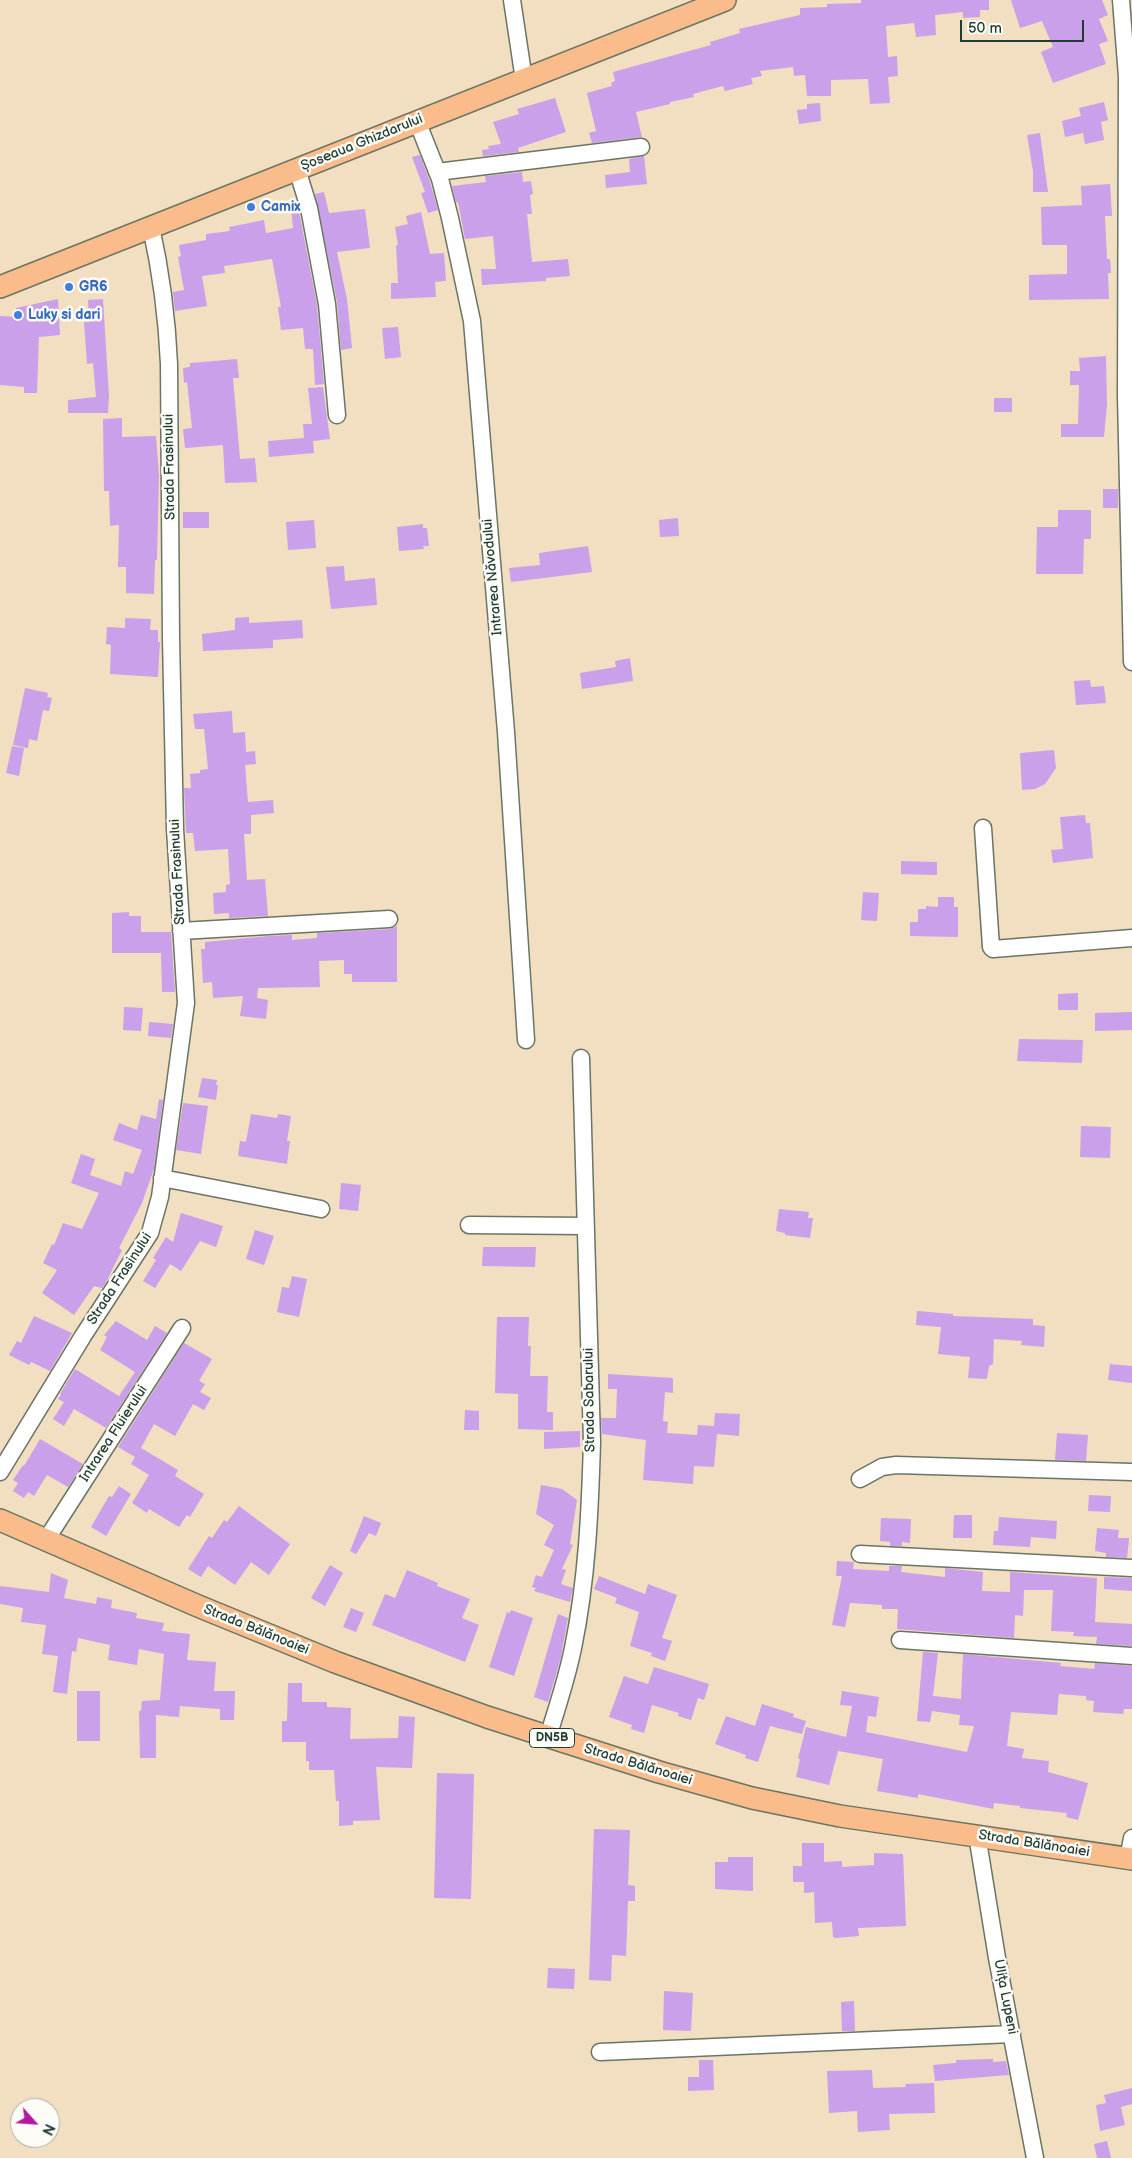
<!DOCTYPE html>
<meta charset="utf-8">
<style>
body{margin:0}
#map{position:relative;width:1132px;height:2158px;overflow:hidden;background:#f2dec0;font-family:"Balsamiq Sans",sans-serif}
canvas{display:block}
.north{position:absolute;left:10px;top:2098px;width:50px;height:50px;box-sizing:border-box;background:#fdfcf7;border:1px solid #a4b0a9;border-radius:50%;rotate:116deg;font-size:14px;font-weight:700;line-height:20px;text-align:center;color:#1f3d34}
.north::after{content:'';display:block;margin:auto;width:18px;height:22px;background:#b5179e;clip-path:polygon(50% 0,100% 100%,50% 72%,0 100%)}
.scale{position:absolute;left:960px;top:20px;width:124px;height:22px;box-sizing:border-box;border:2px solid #1f3d34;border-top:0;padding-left:6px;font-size:15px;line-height:18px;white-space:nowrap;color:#1f3d34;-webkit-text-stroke:4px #fdfcf7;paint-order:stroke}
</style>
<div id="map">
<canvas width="1132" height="2158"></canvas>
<div class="north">N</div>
<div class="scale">50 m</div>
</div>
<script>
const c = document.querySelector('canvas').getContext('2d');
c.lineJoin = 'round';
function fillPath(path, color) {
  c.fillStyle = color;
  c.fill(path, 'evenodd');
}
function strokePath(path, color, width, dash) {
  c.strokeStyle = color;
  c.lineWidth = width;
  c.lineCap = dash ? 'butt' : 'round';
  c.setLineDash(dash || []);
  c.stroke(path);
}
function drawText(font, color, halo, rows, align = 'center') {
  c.font = font + ' "Balsamiq Sans",sans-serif';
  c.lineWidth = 5;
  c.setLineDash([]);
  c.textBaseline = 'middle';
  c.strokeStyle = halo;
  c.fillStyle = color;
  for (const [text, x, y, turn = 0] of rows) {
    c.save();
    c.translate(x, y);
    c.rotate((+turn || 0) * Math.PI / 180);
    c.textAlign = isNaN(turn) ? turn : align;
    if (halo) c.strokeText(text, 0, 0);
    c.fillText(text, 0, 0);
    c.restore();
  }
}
const building = new Path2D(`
 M861 0H989V10H980V17L963 18V12L935 15 936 35 916 37 914 23 886 26 888 57 897 56 898 76 888 77 890 103 870 104 868 79 831 80V96H807L805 75 794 76 793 67 760 71 762 76 751 78 753 84 725 91 723 86 693 94 694 97 670 102V104L636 112 642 137 592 143 589 133 596 131 587 93 612 86 611 83 615 81 613 72 711 45 710 42 740 33 739 29 800 15V8L827 7V4L861 3Z
 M1011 0H1102L1108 15 1099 19 1108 41 1099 44 1106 64 1053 83 1041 52 1053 47 1042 21 1020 28Z
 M555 98 566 132 518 148 519 152 483 156 482 150 489 149 488 146 501 144 493 122 519 114 517 109Z
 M1104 102 1108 120 1101 122 1104 140 1085 144 1083 133 1065 137 1062 121 1081 116 1079 108Z
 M820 103 821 121 799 124 797 110 807 109V104Z
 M1040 133 1048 192H1033V171L1027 135Z
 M420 155 430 182 438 210 428 213 421 193 425 192 412 157Z
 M644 156 647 184 606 188 605 175 630 172 629 159Z
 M522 172 523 182 531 181 533 194 530 195 532 214H527L532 262 568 259 570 276 546 278V281L482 285 481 269H496L493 236 465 239 458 202 456 203 452 186 486 182 485 176Z
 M1110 184 1112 216H1105L1107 259H1110L1111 273H1108L1109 299 1029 300V275L1067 274V245H1042L1041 207 1082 205 1081 186Z
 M324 192 329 213 365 209 370 248 337 252 347 299 352 348 341 350 337 302 315 194Z
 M298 206 317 305 324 384 315 385 313 349H305L303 328 281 330 278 307H281L272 259 224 266 225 273 202 276 207 306 175 311 173 292 184 290 178 257 181 256 179 245 206 240V234L230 231 229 227 264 220 266 233 293 228 291 207Z
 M421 212 430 254 444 253 446 281 435 282 436 297 391 299V283H398L396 245H398L395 227 408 224 406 216Z
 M58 299 60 335 39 337 37 393H24V387L0 385V316L17 317 16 308Z
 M103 299 109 396 108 413H68V400L96 397 93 363 87 364 84 322H89L88 300Z
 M398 327 401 357 385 359 382 328Z
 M1106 356 1107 405 1104 437H1061V424H1078L1079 385H1070V371H1080L1079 358Z
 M237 359 239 378H233L240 459 255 458 257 482 225 483 223 445 185 448 183 429 192 428 187 382 184 383 183 368 190 367V363Z
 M323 387 330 439 313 441 314 453 269 457 268 441 304 438 303 424H312L308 388Z
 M994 398H1012V412H994Z
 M122 418V437L156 436 159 475 157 560H155L154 594 126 593V567H118L119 525 110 526 109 491H104L103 419Z
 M1103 489H1118V508H1103Z
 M1058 510H1091V539H1084L1083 574H1036L1037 527H1058Z
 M183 512H209V528H183Z
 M678 518 679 536 660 537 659 520Z
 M314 520 316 548 288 550 286 522Z
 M423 524V528H427L429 546H423L424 549 399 551 397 527Z
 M588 546 592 572 511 582 509 568 540 565 539 553Z
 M344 566 345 581 375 578 377 605 331 609 326 567Z
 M249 617V623L302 620 303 638 273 640V648L203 651 202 634 235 630V618Z
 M125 618 151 619 150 630H158V642H160L158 677 110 674 111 645 106 644 107 627 125 628Z
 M630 658 633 681 582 689 580 673 616 667 615 661Z
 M1090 680 1091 687 1104 686 1106 703 1076 705 1074 681Z
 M25 688 48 693 47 697 52 698 49 711 43 710 37 741 29 739 28 748 13 745Z
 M232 711 233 733 245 732 246 752 255 751 256 764 245 765 248 802 273 800 274 813 251 815V834H244L247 880 265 879 268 916 229 918V913L214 914 213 893 226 892V885L230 884 228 849 195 851 193 833H186L184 788H191L190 774 200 773V770L208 769 204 729H195L193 714Z
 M12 746 24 748 19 776 6 773Z
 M1054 750 1056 768 1045 784 1035 789 1022 790 1020 753Z
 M1085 815 1086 823H1090L1093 858 1053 863 1051 850 1063 849 1060 817Z
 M901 861 937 862V875L901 874Z
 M863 892 879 893 877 921 861 920Z
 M938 897H954V907H958V937L910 936V922H918V909H926V906L938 907Z
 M129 912V916H141V932H171L175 992H162L161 953H112V913Z
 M397 926V982H352V974H344V960L319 961 320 987 258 988 257 998 268 1000 266 1019 240 1016 243 996 213 998 212 982 203 983 201 949H205V942L269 936 292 935V940L317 938V933L390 929Z
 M1078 993V1010H1058V994Z
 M124 1007 143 1008 141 1031 123 1030Z
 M1132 1012V1030L1095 1031V1013Z
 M149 1022 173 1024 171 1038 148 1036Z
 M1019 1039 1083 1040 1082 1063 1017 1061Z
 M202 1078 217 1080 216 1085H218L216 1100 198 1097Z
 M159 1099 163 1100 154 1169 142 1203 119 1248 122 1250 105 1284 102 1288 94 1286 74 1315 42 1293 57 1270 43 1263 52 1244 54 1245 63 1223 82 1229 99 1193 71 1183 81 1154 95 1159 90 1175 121 1186 125 1171 133 1174 142 1150 113 1140 119 1123 137 1130 141 1115 156 1119Z
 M183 1103 208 1106 201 1154 176 1150Z
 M251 1114 277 1118 278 1114 291 1116 287 1141H290L287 1164 238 1156 240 1141 246 1142Z
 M1081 1126 1111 1127 1110 1158 1080 1157Z
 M341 1183 361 1185 358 1211 339 1209Z
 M779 1209 809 1212 808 1218H813L810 1238 785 1235V1233L776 1231Z
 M181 1213 223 1226 216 1247 200 1241 181 1271 170 1264 155 1288 143 1281 156 1260 153 1258 166 1237 173 1242Z
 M255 1230 274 1236 264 1265 246 1259Z
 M483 1247H536L535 1267 482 1266Z
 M292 1276 307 1279 299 1317 277 1312 282 1287 289 1288Z
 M917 1311 953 1314V1316L1033 1319V1325L1045 1326 1044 1347 1021 1345 1022 1341 994 1339 993 1364 989 1366 987 1379 968 1378 970 1357 938 1354 941 1327 916 1325Z
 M34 1316 72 1333 50 1371 31 1362 29 1365 9 1355 17 1341 21 1343Z
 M497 1317H529L528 1346H531L530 1376H548L547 1412H553V1430L518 1429V1394L495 1393Z
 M116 1321 147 1340 155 1326 167 1333 106 1428 74 1409 64 1426 53 1419 64 1402 58 1399 61 1395 60 1394 75 1369 119 1396 135 1372 100 1350 107 1337 104 1335Z
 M184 1343 212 1359 199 1381 205 1384 200 1392 211 1398 204 1410 193 1404 175 1436 154 1424 141 1448 178 1470 175 1476 204 1494 190 1517 187 1515 179 1527 149 1509 147 1513 132 1503 149 1475 131 1464 135 1457 118 1447Z
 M1110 1364 1132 1366V1383L1108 1380Z
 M608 1374 673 1378V1393L665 1392 663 1421 668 1422 667 1433 697 1435 698 1425 714 1426 715 1413 740 1414 739 1436 717 1434 714 1467 694 1466 693 1484 643 1480 646 1440 602 1434 601 1418H616L617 1389H608Z
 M465 1410 479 1411V1430H464Z
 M580 1431V1447L544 1449V1432Z
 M1057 1433 1088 1435 1086 1461 1055 1460Z
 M40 1439 83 1464 68 1487 47 1475 34 1496 28 1492 24 1498 13 1491 18 1483 13 1480 23 1465 24 1466Z
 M541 1485 562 1489 577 1500 570 1544 573 1545 562 1569 566 1570 561 1584 573 1588 570 1602 534 1591 536 1588 532 1587 536 1575 542 1577 554 1550 544 1545 554 1525 536 1514Z
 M119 1486 131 1494 106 1536 91 1527 109 1496 112 1497Z
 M1089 1495 1111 1496 1110 1512 1088 1511Z
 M239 1506 290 1544 269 1575 251 1562 235 1585 208 1566 201 1577 188 1569 209 1536 212 1538 224 1520 227 1522Z
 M954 1515H972V1538H953Z
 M364 1516 381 1523 376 1536 369 1533 356 1554 350 1551Z
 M999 1517 1057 1521 1056 1539 1031 1537 1030 1547 993 1545 994 1531H998Z
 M881 1518 911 1519 910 1543 902 1542V1546H890V1542L880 1541Z
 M1097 1528 1119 1530 1118 1538H1129L1127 1558 1106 1557V1553L1095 1551Z
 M837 1561 854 1562 853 1569 889 1571V1566H902L901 1572 945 1577V1568L983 1572 982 1591 1010 1592V1572L1097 1578 1095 1622 1132 1624V1646L1096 1644 1097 1637 1073 1636 1074 1632 1051 1631 1053 1590H1024L1023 1616 1015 1615 1014 1638 897 1629 898 1609H882V1605L850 1603 845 1627 832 1625 842 1576H836Z
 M330 1565 343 1573 325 1606 311 1598Z
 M407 1570 438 1583 437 1586 470 1599 462 1618 479 1625 465 1662 372 1625 385 1594 395 1598Z
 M51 1573 68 1580 64 1598 96 1604 97 1597 112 1600 111 1608 137 1613 136 1618 164 1623 162 1631 190 1634 187 1660 216 1662 214 1691H235L234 1720H220V1709L180 1706 179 1717 156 1715V1758H140L139 1711H141L142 1701 160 1700 164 1654 139 1649 137 1665 108 1660 110 1645 78 1638 76 1652 72 1651 67 1694 53 1692 58 1656 42 1654 46 1625 21 1622 23 1608 0 1604V1586L49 1592Z
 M599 1576 645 1594 648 1584 677 1595 662 1638 672 1641 665 1661 651 1656 652 1653 630 1646 639 1612 615 1603 617 1598 594 1589Z
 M1104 1577 1132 1578V1591L1104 1589Z
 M351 1608 364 1613 356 1632 343 1627Z
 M511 1610 533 1618 514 1676 489 1667 507 1612 510 1613Z
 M558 1614 568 1618 561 1657 548 1702 534 1697Z
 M923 1652 938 1653 933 1696 961 1699 963 1654 1061 1663 1060 1666 1094 1669 1095 1663 1132 1666V1709H1124L1123 1714 1093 1712 1094 1701 1086 1700V1696L1059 1694 1057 1715 1011 1712 1007 1746 1024 1749 1022 1758 1049 1761 1048 1772 1088 1783 1078 1820 1066 1817 1067 1813 1020 1808V1806L994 1803 993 1809 918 1794V1798L877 1791 883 1759 838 1751 829 1785 796 1777 800 1759H798L806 1727 846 1737 852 1706 840 1705 842 1691 879 1697 876 1717 868 1716 866 1732 967 1752 974 1726 959 1725 960 1715 932 1711 930 1722 917 1721Z
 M654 1667 709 1684 704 1700 698 1698 691 1720 678 1716 679 1713 652 1705 644 1733 631 1729 632 1725 609 1717 624 1676 648 1684Z
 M288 1683H302V1702H327V1707L351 1708 350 1739 398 1738 399 1716 415 1717 412 1768 376 1767 380 1820 353 1821V1825L339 1826V1801H336L334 1770H309V1761H306V1742H282V1721H287Z
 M77 1691H100V1741H77Z
 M762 1704 794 1714 793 1717 806 1721 802 1734 770 1726 758 1762 745 1758 746 1755 715 1744 726 1716 755 1726Z
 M437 1773 474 1774 471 1899 434 1898Z
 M594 1829 630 1830 628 1885 635 1886V1901H628L626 1956 612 1955 611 1981 589 1980Z
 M802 1843H824V1862L842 1861V1867L874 1865V1853L903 1854 906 1926 858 1928 859 1936 835 1938 833 1937 832 1922 815 1923 814 1892 804 1893V1882H793V1866H802Z
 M728 1857H753V1891L715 1889V1862H728Z
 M548 1968 575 1969 574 1989 547 1988Z
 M664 1991 693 1993 691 2031 663 2030Z
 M854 2001 855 2031H842L841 2002Z
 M993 2059V2062L1006 2061 1009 2075 935 2081 933 2065 956 2063V2060Z
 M699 2060H713L714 2090 688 2091V2077H699Z
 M872 2070 873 2088 906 2087 905 2084 934 2083 935 2113 889 2114 890 2130 858 2132 857 2111 829 2113 827 2071Z
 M1132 2088V2104L1121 2107 1125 2125 1100 2131 1096 2105 1106 2103 1104 2095Z
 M1107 2141 1111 2158H1097L1094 2144Z`);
const minor = new Path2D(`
 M512 0 524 80
 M1121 0 1127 77 1126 396 1132 662
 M417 121 440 179 450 218 472 321 506 732 526 1040
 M297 169 309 208 327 304 337 415
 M437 172 641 147
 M983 828 991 947 993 949 1132 938
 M181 931 389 919
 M162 1178 321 1209
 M469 1225 585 1226
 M0 1472 83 1336 150 1233 160 1197 186 1003 175 829 171 638 169 364C167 318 161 272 151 227
 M860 1479 882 1467 896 1465 1132 1472
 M46 1540 182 1328
 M860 1554 1132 1568
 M900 1640 1132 1656
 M548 1737C557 1708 567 1678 573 1648 587 1580 590 1511 592 1442L581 1058
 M977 1835 997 1958 1035 2158
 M1128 1859 1132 1838
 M600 2052 1012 2034`);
const major = new Path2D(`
 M0 287 725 0
 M0 1520 198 1606 335 1662 487 1717 659 1772 752 1798 840 1816 1132 1859`);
const markers = [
 [251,207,5,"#3f7fe0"],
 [69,287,5,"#3f7fe0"],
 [18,315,5,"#3f7fe0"]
];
const shields = [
 [552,1738,45]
];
const shieldNames = [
 ["DN5B",552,1738]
];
const streetNames = [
 ["Șoseaua Ghizdarului",362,143,-22],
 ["Strada Frasinului",170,467,-91],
 ["Intrarea Năvodului",493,577,-95],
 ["Strada Frasinului",178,872,-93],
 ["Strada Frasinului",120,1279,-57],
 ["Strada Sabarului",590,1400,-91],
 ["Intrarea Fluierului",114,1434,-57],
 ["Strada Bălănoaiei",256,1630,22],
 ["Strada Bălănoaiei",638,1765,17],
 ["Strada Bălănoaiei",1034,1844,9],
 ["Ulița Lupeni",1005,1997,79]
];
const shopNames = [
 ["Camix",261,207],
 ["GR6",79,287],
 ["Luky si dari",28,315]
];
fillPath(building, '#c9a0e9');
strokePath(minor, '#697565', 19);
strokePath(major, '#697565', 24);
strokePath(minor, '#fff', 16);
strokePath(major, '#f9bc8a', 21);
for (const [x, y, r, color] of markers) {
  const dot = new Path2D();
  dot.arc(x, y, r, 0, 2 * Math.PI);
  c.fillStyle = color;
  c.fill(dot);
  strokePath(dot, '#fdfcf7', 2);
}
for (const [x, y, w] of shields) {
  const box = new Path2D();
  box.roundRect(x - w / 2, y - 9.5, w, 19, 4);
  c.fillStyle = '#fdfcf7';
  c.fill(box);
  strokePath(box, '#1f3d34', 1);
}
drawText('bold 12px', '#1f3d34', null, shieldNames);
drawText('14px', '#1f3d34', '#fdfcf7', streetNames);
drawText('bold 14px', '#366cbe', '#fdfcf7', shopNames, 'left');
</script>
